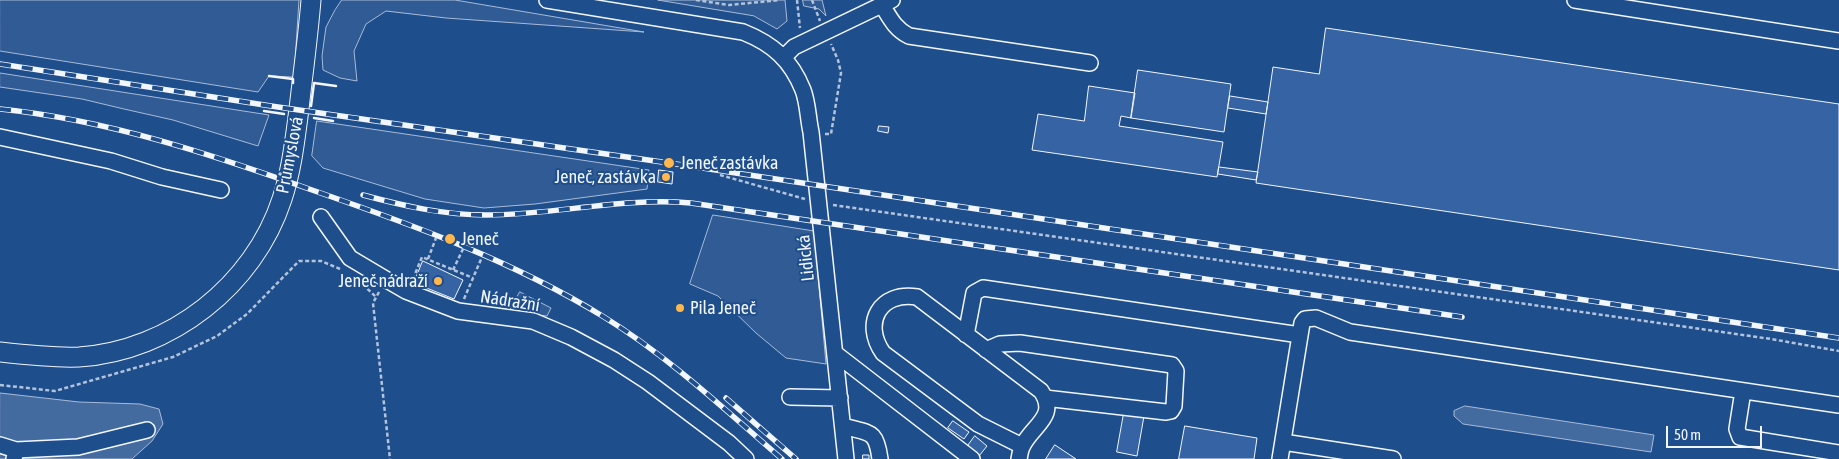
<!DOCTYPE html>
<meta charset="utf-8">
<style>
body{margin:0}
#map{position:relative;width:1839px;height:459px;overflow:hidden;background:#1f4e8c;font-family:"Asap Condensed",sans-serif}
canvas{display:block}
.scale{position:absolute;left:1666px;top:426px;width:96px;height:22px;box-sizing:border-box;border:2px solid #f2f6ff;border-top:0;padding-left:6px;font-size:15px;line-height:18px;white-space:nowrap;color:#f2f6ff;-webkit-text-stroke:4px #1f4e8c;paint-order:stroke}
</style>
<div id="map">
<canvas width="1839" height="459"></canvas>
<div class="scale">50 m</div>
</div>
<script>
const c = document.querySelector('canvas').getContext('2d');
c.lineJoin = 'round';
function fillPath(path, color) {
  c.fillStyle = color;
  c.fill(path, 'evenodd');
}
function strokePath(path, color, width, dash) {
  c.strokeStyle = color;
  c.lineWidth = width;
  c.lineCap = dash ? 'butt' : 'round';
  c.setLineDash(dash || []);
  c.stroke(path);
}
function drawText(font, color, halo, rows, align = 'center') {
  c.font = font + ' "Asap Condensed",sans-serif';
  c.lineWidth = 4;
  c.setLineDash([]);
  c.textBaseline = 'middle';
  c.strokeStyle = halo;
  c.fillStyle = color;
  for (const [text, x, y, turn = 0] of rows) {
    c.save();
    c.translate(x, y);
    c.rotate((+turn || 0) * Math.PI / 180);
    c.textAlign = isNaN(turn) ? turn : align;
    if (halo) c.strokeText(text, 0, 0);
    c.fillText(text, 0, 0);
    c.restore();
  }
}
const built = new Path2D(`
 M0 0H299L294 77 269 76 258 92 0 51Z
 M342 0H455L644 32 446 18 386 11 366 24 354 51 357 81 340 78 323 70 322 56 326 27 335 10Z
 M658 0H785L787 21 777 29 754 16Z
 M803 0H822L826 16 819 9 804 6Z
 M0 73 96 88 269 115 258 146 173 120 124 109 82 99 0 87Z
 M317 121 649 170 647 189 535 204 484 208 425 199 323 168 312 156Z
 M713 215 814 231 826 364 786 358 756 333 718 296 690 284Z
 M520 292 551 308 547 316 509 312Z`);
const water = new Path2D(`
 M0 393 79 402 140 404 159 409 163 424 152 441 132 459H0Z
 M1465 406 1654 435 1651 452 1463 424 1454 416V411Z`);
const building = new Path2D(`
 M1326 28 1839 104V270L1256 183 1273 67 1319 74Z
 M1138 70 1231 84 1224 132 1131 118Z
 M1089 86 1135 93 1131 118 1121 116 1119 126 1223 142 1217 177 1032 150 1038 114 1084 121Z
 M1230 96 1268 102 1266 114 1228 108Z
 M879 126 889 127 888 133 878 131Z
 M1219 167 1258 172 1256 180 1218 174Z
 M659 170 673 172 672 184 658 182Z
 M423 261 463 280 454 299 414 283Z
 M1124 413 1144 416 1137 456 1117 452Z
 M953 421 969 432 964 439 948 428Z
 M1185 426 1257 438 1254 459H1179Z
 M975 436 987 446 979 456 967 447Z
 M1055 445 1076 459H1046Z
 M863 455H869V459H863Z`);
const path = new Path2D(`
 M696 0 729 5 780 0
 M797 0 800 28
 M812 0 820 21
 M825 134H831L841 73 838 60 831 44
 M720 175 805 199
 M833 205 1771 339 1839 351
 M428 259 436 238
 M453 270 463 249
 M413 279 422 257 473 278
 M358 280 376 297
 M379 292 373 303 390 459
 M464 299 482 257
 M0 385 55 391 173 357 217 336 247 314 299 261H321L340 269`);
const minor = new Path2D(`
 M547 0 743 32C773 44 791 60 803 90 808 103 808 119 811 132L846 459
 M1575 0 1839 41
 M882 5C890 18 895 29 909 36L1090 63
 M784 57 794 47 892 0
 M0 137 111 161 162 177 221 190
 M321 217 350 258 387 280 406 291 458 311 533 321 571 337 614 360 648 382 729 443 746 459
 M966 335 974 293 983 288 1300 335
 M986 350 1000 344 1020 343 1172 365 1176 371 1174 406 1171 411 1166 412 1045 398
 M836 354 972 459
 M1743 391 1737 429 1740 437 1839 453
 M790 397 840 398
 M843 426C870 434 876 429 880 459
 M1283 442 1393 459
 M0 445 16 450
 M14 459 16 450 78 447 147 430
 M1019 459C1020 455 1020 451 1022 447 1031 426 1059 417 1041 391L917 297C880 291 862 323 883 353L978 424 1022 446
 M1280 459 1302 323 1305 319 1316 318 1350 332 1839 405`);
const major = new Path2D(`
 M0 352C26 355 53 358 79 357 171 351 254 285 282 199 292 169 295 139 299 109 303 73 308 37 311 0`);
const rail = new Path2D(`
 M0 64 271 106 669 163 1839 338
 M0 109C108 120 210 154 312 190 413 225 513 261 604 317 669 357 724 409 782 459
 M363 195C404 206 444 215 486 215 555 215 622 197 691 203L1462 317
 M726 398 796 459`);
const wall = new Path2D(`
 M269 76 293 79V83
 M311 106 314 83 336 86
 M264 111 284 114
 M314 118 333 121`);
const markers = [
 [669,163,6,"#ffb74d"],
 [666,177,5,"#ffb74d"],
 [450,239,6,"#ffb74d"],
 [438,281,5,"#ffb74d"],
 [680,308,5,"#ffb74d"]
];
const streetNames = [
 ["Průmyslová",290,155,-79],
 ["Lidická",806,258,-96],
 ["Nádražní",510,301,9]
];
const poiNames = [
 ["Jeneč zastávka",680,163],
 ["Jeneč, zastávka",656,177,"right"],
 ["Jeneč",461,239],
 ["Jeneč nádraží",428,281,"right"],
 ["Pila Jeneč",690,308]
];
fillPath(built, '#305b95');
strokePath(built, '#a8bbd7', 1);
fillPath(water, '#446ba0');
strokePath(water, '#a8bbd7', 1);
fillPath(building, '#3563a3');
strokePath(building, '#f2f6ff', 1);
strokePath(minor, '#f2f6ff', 18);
strokePath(major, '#f2f6ff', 21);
strokePath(path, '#b3c4dc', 2.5, [4, 2.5]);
strokePath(minor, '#1f4e8c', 15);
strokePath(major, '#1f4e8c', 19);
strokePath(rail, '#f2f6ff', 5.5);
strokePath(rail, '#1f4e8c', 4, [11]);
strokePath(wall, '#f2f6ff', 2.5);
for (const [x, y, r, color] of markers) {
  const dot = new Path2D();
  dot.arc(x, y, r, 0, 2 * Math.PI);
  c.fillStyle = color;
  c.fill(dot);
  strokePath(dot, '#1f4e8c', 2);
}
drawText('18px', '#f2f6ff', '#1f4e8c', streetNames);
drawText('18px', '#f2f6ff', '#1f4e8c', poiNames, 'left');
</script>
